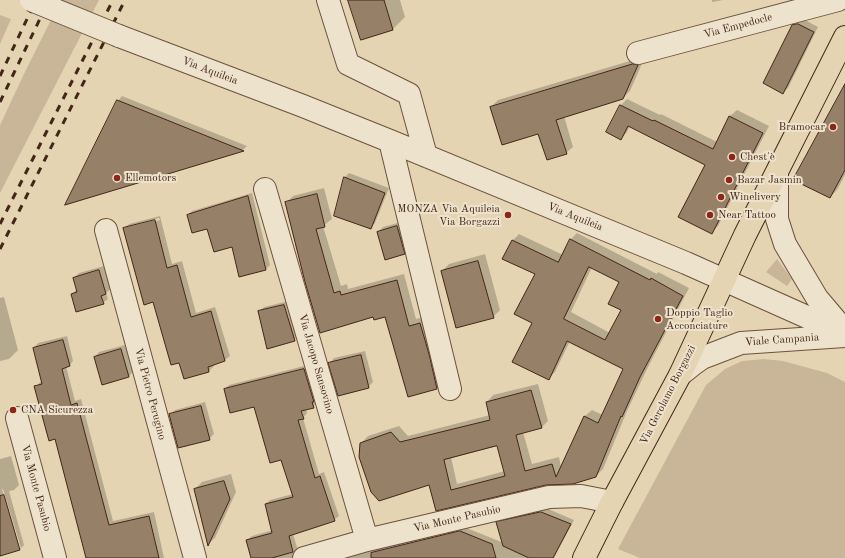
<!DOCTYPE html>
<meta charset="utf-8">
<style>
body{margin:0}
canvas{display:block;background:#e4d4b2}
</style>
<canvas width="845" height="558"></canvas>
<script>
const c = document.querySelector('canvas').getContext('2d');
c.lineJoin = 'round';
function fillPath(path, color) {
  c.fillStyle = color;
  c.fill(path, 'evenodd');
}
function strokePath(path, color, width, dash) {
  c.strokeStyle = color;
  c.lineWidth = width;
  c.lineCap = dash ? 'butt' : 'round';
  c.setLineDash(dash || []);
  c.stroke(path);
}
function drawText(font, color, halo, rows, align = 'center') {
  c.font = font + ' "Old Standard TT",serif';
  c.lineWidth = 4;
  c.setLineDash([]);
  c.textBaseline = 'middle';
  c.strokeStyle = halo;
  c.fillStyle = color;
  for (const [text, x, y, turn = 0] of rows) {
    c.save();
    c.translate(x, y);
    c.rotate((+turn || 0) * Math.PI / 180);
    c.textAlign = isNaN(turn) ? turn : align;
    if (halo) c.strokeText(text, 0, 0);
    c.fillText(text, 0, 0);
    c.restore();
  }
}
const green = new Path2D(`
 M61 0H99L0 193V125L24 74Z
 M0 15 11 19 0 44Z
 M777 259 792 279 787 286 766 272Z
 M764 359 783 361 827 373 845 382V558H640L618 549 706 385 725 369 742 361Z`);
const shadow = new Path2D(`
 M349 0H400L405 17 393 29 361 39Z
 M712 0H723L712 2Z
 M803 19 818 27 788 88 783 92 793 26 798 21Z
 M640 58 644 59 630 91 623 98 564 116 573 147 566 153 539 132 491 107 498 100Z
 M845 86V175L837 190 830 197Z
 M122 96 247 146 243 150 67 203 118 101Z
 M627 99 660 115 661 114 717 142 730 116 737 110 769 126 718 226 711 233 706 165 630 126 627 132 621 139 607 132 621 105Z
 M349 173 389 188 375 223 371 228 345 177Z
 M324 188 332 219 323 226 341 286 347 284 348 289 404 274 416 319 427 316 444 381 437 388 386 316H374L321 332 286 203 293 196Z
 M252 193 270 265 266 269 208 228 188 215 192 211Z
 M160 216 172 264 182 261 196 313 215 307 230 356 225 360 213 364 214 366 209 371 180 362 154 301 124 229 129 224ZM159 218 160 220 129 228V226Z
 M401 222 409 249 404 254 378 232 383 227Z
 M577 233 657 274 658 272 689 288 647 369 628 409 627 411 603 469 596 476 546 484 436 510 430 484 361 443 368 436 399 426 408 436 490 415 487 402 493 395 538 384 548 421 542 427 523 432 532 464 559 457 561 467 585 416 592 410 603 415 624 369 570 341 555 372 548 379 533 322 537 273 512 241 519 234 563 255 570 240ZM592 267 621 282 622 310 610 333 571 312ZM498 445 505 471 457 484 451 457Z
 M485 254 500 310 493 317 442 271 449 264Z
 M104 266 111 289 106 293 108 299 103 303 72 294 77 289 74 278 79 273Z
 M4 297 18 350 9 359 0 361V298Z
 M289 301 299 335 294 340 259 312 264 307Z
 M67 336 73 361 69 366H66L75 401 81 399 113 521 154 512 164 558H87L56 438 36 387 40 382 43 381 34 348 38 343Z
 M125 345 133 372 128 377 95 357 99 352Z
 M365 351 373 382 368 387 330 363 334 358Z
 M308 365 317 402 313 407 306 409 307 413 303 418 319 474 324 472 339 516 334 520 293 534 297 547 296 550 297 558H252L247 540 252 536 273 530 266 504 270 500 293 494 281 459 255 406 225 389 229 385Z
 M205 402 214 434 209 439 170 415 175 410Z
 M11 456 19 485 14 490 9 491 24 545 20 549 0 555V459ZM2 489H3L21 548H19Z
 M231 474 236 492 215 538 208 544 195 489 202 482Z
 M546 508 574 520 554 558H341L400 542 464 527 504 543 497 523 502 518Z`);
const building = new Path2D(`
 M348 0H384L393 30 361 40Z
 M798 24 814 32 783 94 763 83 792 25Z
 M633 64 638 65 623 99 556 120 567 154 547 160 538 134 502 145 490 107Z
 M845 84V170L830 198 793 180Z
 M117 100 244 151 65 205Z
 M620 105 653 121 654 120 713 149 729 116 763 133 712 234 678 217 705 165 628 126 621 140 606 132Z
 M344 177 385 193 371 229 334 216Z
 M317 194 325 227 316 229 334 293 340 291 341 295 397 280 409 326 420 323 429 354 437 389 408 397 385 317 374 320 373 317 320 333 305 282 285 202Z
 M248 196 266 270 239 277 232 247 214 252 207 229 192 233 187 215Z
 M155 220 167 268 177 265 191 317 211 311 225 361 208 367 209 372 184 379 179 363 171 365 153 302 144 305 123 228Z
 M397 226 405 254 385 260 377 232Z
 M570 239 650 280 651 278 683 296 640 377 622 417 621 416 596 477 573 484 546 485 436 511 429 485 379 501 371 492 359 457 360 443 391 432 400 442 490 420 486 402 531 390 542 428 516 435 525 471 552 464 556 477 584 416 598 423 623 369 567 341 549 380 512 362 532 323 514 314 535 274 502 259 512 240 558 262ZM589 267 619 282 608 304 621 310 605 340 564 319ZM497 446 505 476 451 490 444 460Z
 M478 261 494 318 456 328 441 271Z
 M99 270 106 294 101 296 104 304 76 312 71 294 77 292 73 278Z
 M284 305 295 341 267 349 258 311Z
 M63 340 70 366 62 369 71 405 77 403 109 525 149 516 159 558H86L55 439 49 441 34 386 42 384 33 348Z
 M121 349 129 377 102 385 94 357Z
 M361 355 369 388 338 396 328 363Z
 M304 369 314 402H312L314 408 301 411 304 419 298 420 315 478 320 476 335 521 289 536 293 552 272 558H251L246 540 272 533 265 504 293 497 281 460 270 463 254 407 230 413 224 389Z
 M201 406 210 440 178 448 169 414Z
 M224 481 230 499 208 546 194 489Z
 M4 495 20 550 0 556V496Z
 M541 512 571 524 553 558H529L503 546 496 522Z
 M460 531 492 544 496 558H371V553Z`);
const minor = new Path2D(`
 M328 0 348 64 409 94 426 156
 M119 36 303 106 390 141 686 263 845 334
 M638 53 838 0
 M390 141 450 389
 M777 173V219L785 244 817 298 844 330
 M265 189 367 540
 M106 230 195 558
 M680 375 695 363 702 358 741 343 845 336
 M17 418 55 558
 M304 558 367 540 549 497 581 496 612 502`);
const major = new Path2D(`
 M584 558 612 502 680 375 745 235 845 37`);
const rail = new Path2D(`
 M0 76 36 0
 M0 102 49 0
 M0 224 113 0
 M0 249 125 0`);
const minorBridge = new Path2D(`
 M31 0 119 36`);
const markers = [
 [833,127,4,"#8f2418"],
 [732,157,4,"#8f2418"],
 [117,178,4,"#8f2418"],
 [729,180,4,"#8f2418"],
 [721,197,4,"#8f2418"],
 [508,215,4,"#8f2418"],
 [710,215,4,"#8f2418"],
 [658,319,4,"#8f2418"],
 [13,410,4,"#8f2418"]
];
const streetNames = [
 ["Via Empedocle",738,26,-15],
 ["Via Aquileia",210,71,21],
 ["Via Aquileia",575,217,22],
 ["Viale Campania",782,340,-4],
 ["Via Jacopo Sansovino",316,364,74],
 ["Via Pietro Perugino",150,394,75],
 ["Via Gerolamo Borgazzi",668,395,-63],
 ["Via Monte Pasubio",36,488,75],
 ["Via Monte Pasubio",457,519,-13]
];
const poiNames = [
 ["Bramocar",825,127,"right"],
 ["Chest'è",740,157],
 ["Ellemotors",125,178],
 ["Bazar Jasmin",737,180],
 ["Winelivery",729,197],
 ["MONZA Via Aquileia",500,209,"right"],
 ["Via Borgazzi",500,222,"right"],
 ["Near Tattoo",718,215],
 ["Doppio Taglio",666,313],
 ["Acconciature",666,326],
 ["CNA Sicurezza",21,410]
];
fillPath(green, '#c9b698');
fillPath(shadow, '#0003');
fillPath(building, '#978068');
strokePath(building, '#442518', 1);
strokePath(minor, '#6c513e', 24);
strokePath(major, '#442518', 24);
strokePath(minor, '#ede3cd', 22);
strokePath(major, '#e4d4b2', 22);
strokePath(rail, '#442518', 3, [7, 7]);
strokePath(minorBridge, '#6c513e', 24, []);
strokePath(minorBridge, '#ede3cd', 22);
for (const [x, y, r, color] of markers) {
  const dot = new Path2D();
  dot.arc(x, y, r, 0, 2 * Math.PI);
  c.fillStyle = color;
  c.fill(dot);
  strokePath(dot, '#ede3cd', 1.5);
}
drawText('11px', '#442518', '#ede3cd', streetNames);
drawText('11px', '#442518', '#ede3cd', poiNames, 'left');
</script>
